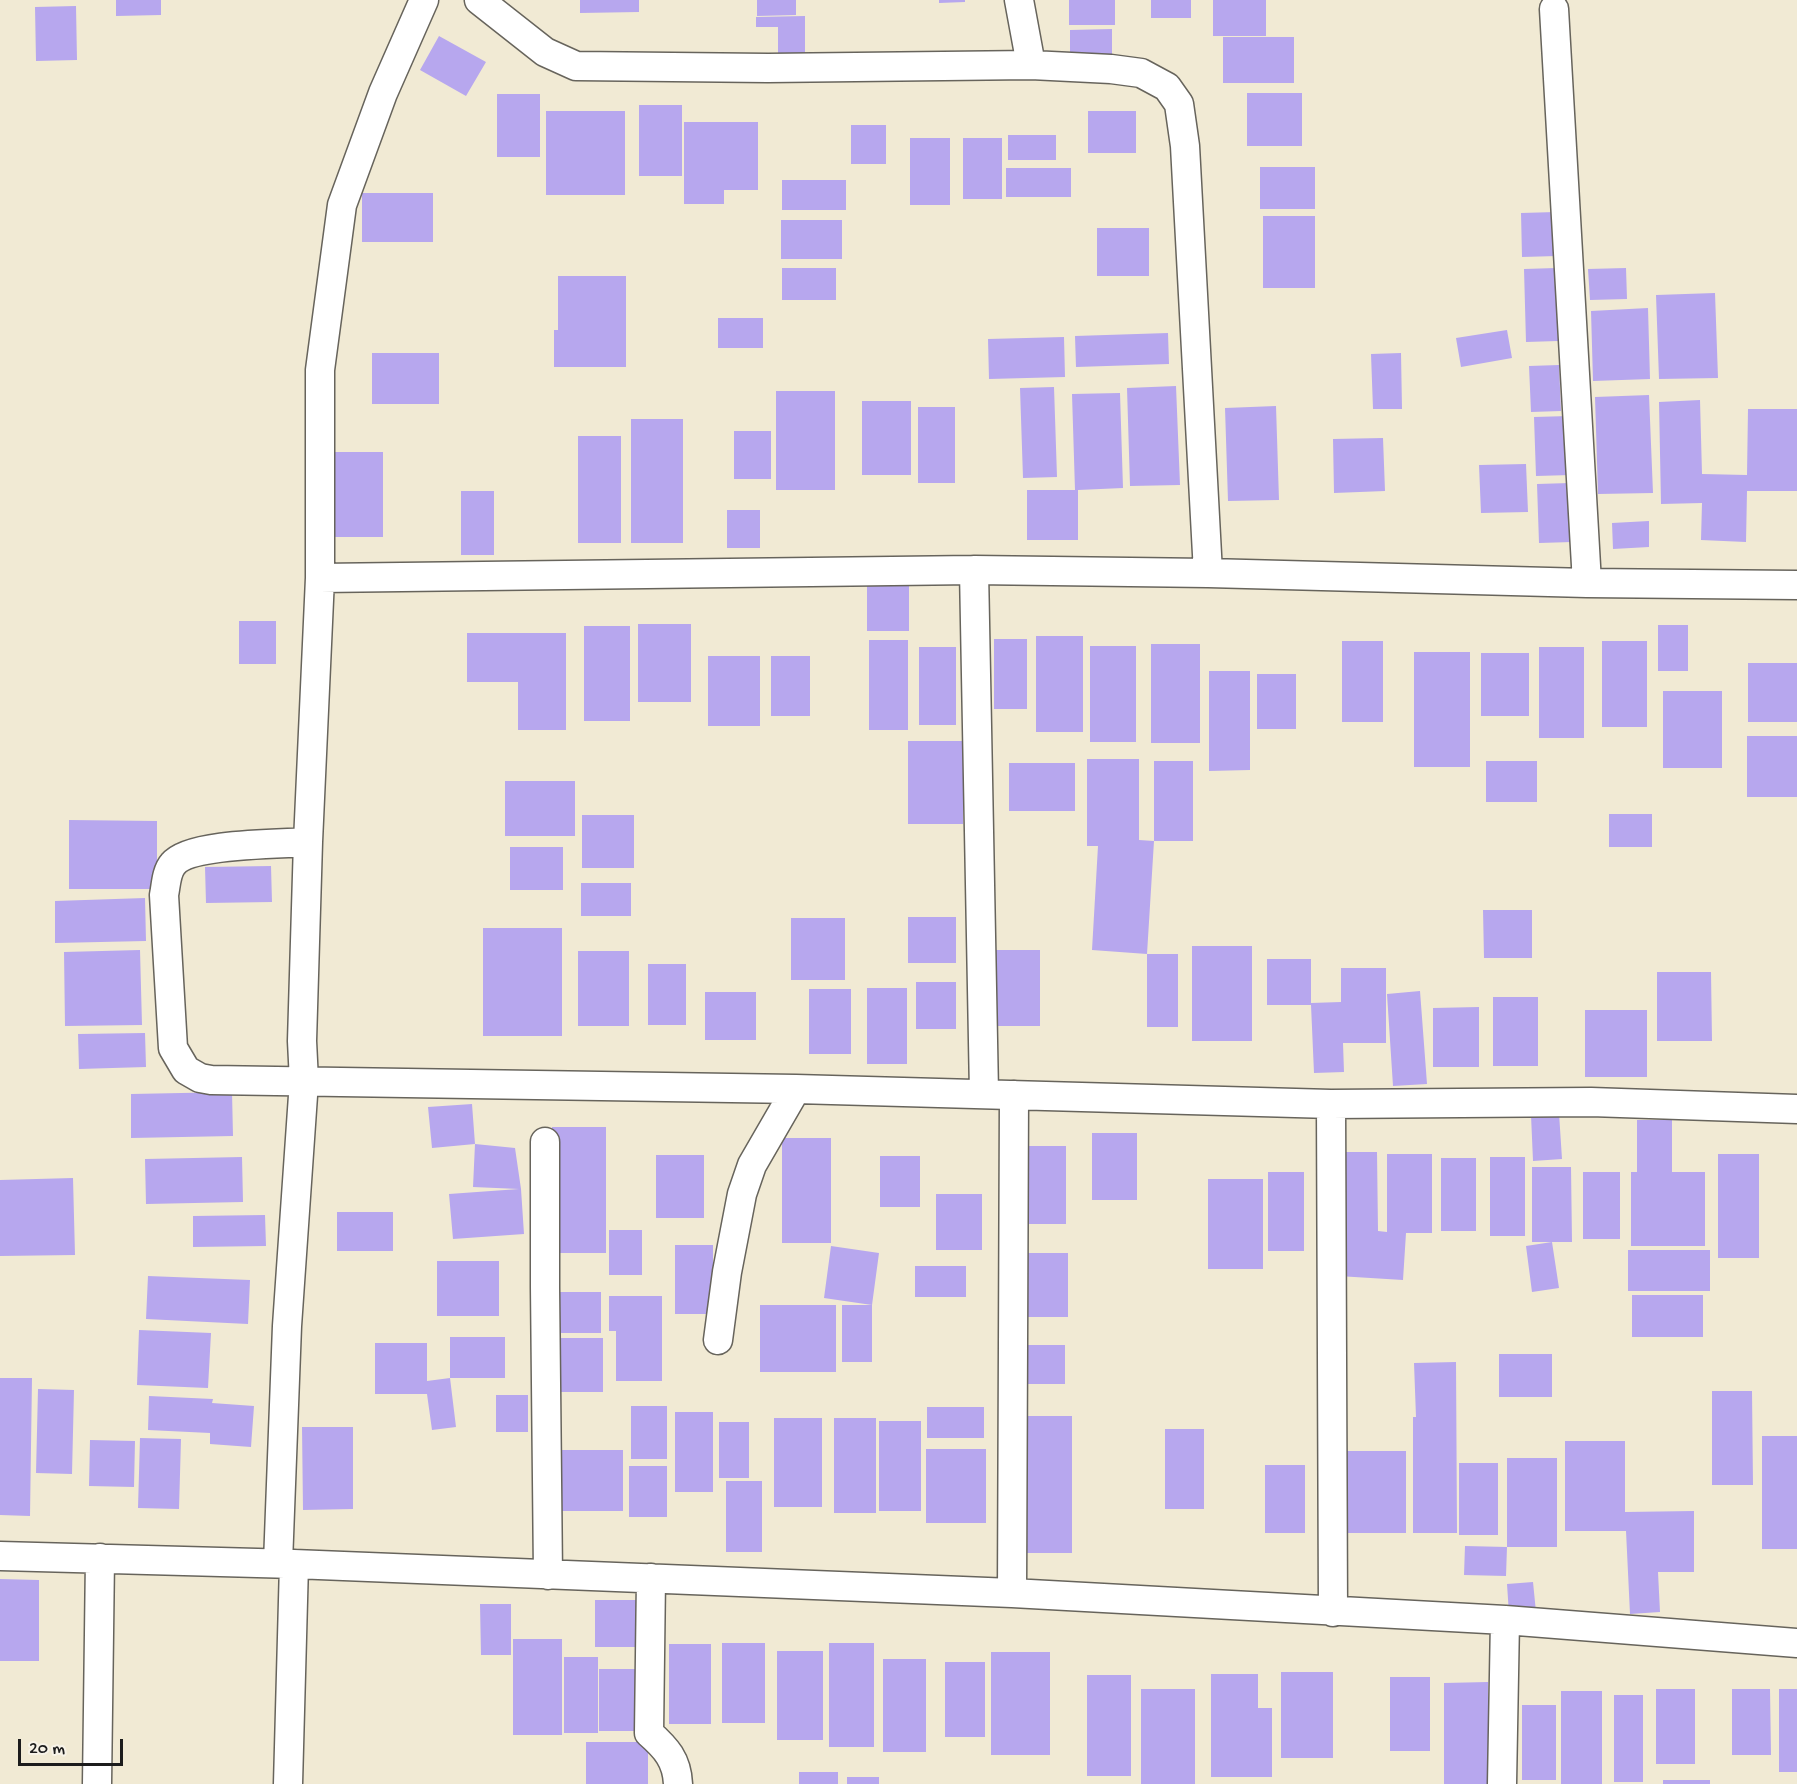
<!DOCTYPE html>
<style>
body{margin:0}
#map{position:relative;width:1797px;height:1784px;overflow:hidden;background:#f1ead4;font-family:"Gochi Hand",sans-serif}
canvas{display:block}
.scale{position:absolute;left:18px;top:1739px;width:105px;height:27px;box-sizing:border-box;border:3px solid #1c1c1c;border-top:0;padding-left:8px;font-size:18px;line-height:21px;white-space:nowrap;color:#1c1c1c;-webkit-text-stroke:4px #f7f3e8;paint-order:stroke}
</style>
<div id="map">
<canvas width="1797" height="1784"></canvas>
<div class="scale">20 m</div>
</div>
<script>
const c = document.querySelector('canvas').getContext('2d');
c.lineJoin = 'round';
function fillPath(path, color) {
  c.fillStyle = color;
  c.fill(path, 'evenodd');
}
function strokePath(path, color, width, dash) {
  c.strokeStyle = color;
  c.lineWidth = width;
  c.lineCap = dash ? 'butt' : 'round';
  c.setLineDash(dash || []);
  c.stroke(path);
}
const building = new Path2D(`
 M116 0H161V15L116 16Z
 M580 0H639V12L580 13Z
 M757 0H796V15L757 16Z
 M939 0H965V2L939 3Z
 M1069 0H1115V25H1069Z
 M1151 0H1191V18H1151Z
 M1213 0H1266V36H1213Z
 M76 6 77 60 36 61 35 7Z
 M805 16V53H778V27H756V17Z
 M1112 29V58L1070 59V30Z
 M439 36 486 62 466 96 420 70Z
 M1223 37H1294V83H1223Z
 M1247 93H1302V146H1247Z
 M497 94H540V157H497Z
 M639 105H682V176H639Z
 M546 111H625V195H546Z
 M1088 111H1136V153H1088Z
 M684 122H758V190H724V204H684Z
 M851 125H886V164H851Z
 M1008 135H1056V160H1008Z
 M910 138H950V205H910Z
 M963 138H1002V199H963Z
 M1260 167H1315V209H1260Z
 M1006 168H1071V197H1006Z
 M782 180H846V210H782Z
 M362 193H433V242H362Z
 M1556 212 1557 256 1522 257 1521 213Z
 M1263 216H1315V288H1263Z
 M781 220H842V259H781Z
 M1097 228H1149V276H1097Z
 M782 268H836V300H782Z
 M1556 268 1558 341 1526 342 1524 269Z
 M1626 268 1627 299 1590 300 1588 269Z
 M558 276H626V367H554V330H558Z
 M1715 293 1718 378 1659 379 1656 295Z
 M1648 308 1650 379 1593 381 1591 311Z
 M718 318H763V348H718Z
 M1507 330 1512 358 1461 367 1456 338Z
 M1168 333 1169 364 1076 367 1075 336Z
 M1064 337 1065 377 989 379 988 339Z
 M372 353H439V404H372Z
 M1401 353 1402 409H1373L1371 354Z
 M1559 365 1561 411 1531 412 1529 366Z
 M1176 386 1180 485 1130 486 1127 388Z
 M1054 387 1057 477 1023 478 1020 388Z
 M776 391H835V490H776Z
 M1120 393 1123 488 1078 490V540H1027V490H1075L1072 394Z
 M1649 395 1653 493 1598 494 1595 397Z
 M1700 400 1702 474 1747 475 1748 409H1797V491H1747L1746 542 1701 540 1702 503 1661 504 1659 402Z
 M862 401H911V475H862Z
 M1276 406 1279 500 1228 501 1225 408Z
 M918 407H955V483H918Z
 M1569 416 1571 475 1536 476 1534 417Z
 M631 419H683V543H631Z
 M734 431H771V479H734Z
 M578 436H621V543H578Z
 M1383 438 1385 491 1334 493 1333 439Z
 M327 452H383V537H327Z
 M1526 464 1528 512 1481 513 1479 465Z
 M1570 483 1572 542 1539 543 1537 484Z
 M461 491H494V555H461Z
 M727 510H760V548H727Z
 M1649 521V547L1613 549 1612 523Z
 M867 585H909V631H867Z
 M239 621H276V664H239Z
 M638 624H691V702H638Z
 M1658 625H1688V671H1658Z
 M584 626H630V721H584Z
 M467 633H566V730H518V682H467Z
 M1036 636H1083V732H1036Z
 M994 639H1027V709H994Z
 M869 640H908V730H869Z
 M1342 641H1383V722H1342Z
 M1602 641H1647V727H1602Z
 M1151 644H1200V743H1151Z
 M1090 646H1136V742H1090Z
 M919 647H956V725H919Z
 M1539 647H1584V738H1539Z
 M1414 652H1470V767H1414Z
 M1481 653H1529V716H1481Z
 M708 656H760V726H708Z
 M771 656H810V716H771Z
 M1748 663H1797V722H1748Z
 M1209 671H1250V770L1209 771Z
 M1257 674H1296V729H1257Z
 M1663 691H1722V768H1663Z
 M1747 736H1797V797H1747Z
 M908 741H963V824H908Z
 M1087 759H1139V840L1154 841 1147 954 1092 950 1098 846H1087Z
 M1154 761H1193V841H1154Z
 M1486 761H1537V802H1486Z
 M1009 763H1075V811H1009Z
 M505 781H575V836H505Z
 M1609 814H1652V847H1609Z
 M582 815H634V868H582Z
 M69 820 157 821V889H69Z
 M510 847H563V890H510Z
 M271 866 272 902 206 903 205 867Z
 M581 883H631V916H581Z
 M145 898 146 941 55 943V901Z
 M1483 910H1532V958H1484Z
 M908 917H956V963H908Z
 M791 918H845V980H791Z
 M483 928H562V1036H483Z
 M1192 946H1252V1041H1192Z
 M140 950 142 1025 65 1026 64 952Z
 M995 950H1040V1026H995Z
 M578 951H629V1026H578Z
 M1147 954H1178V1027H1147Z
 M1267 959H1311V1003L1341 1002V968H1386V1043H1343L1344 1072 1314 1073 1311 1005H1267Z
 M648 964H686V1025H648Z
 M1657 972H1711L1712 1041H1657Z
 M916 982H956V1029H916Z
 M867 988H907V1064H867Z
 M809 989H851V1054H809Z
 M1420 991 1427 1084 1393 1086 1387 994Z
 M705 992H756V1040H705Z
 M1493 997H1538V1066H1493Z
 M1479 1007V1067H1433V1008Z
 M1585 1010H1647V1077H1585Z
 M145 1033 146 1067 79 1069 78 1034Z
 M232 1092 233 1136 131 1138V1094Z
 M472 1104 475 1144 432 1148 428 1107Z
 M1559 1113 1562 1159 1533 1161 1531 1115Z
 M1637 1120H1672V1172H1705V1246H1631V1172H1637Z
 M552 1127H606V1253H552Z
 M1092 1133H1137V1200H1092Z
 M782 1138H831V1243H782Z
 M475 1144 515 1148 521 1189 524 1234 453 1239 449 1194 519 1189 473 1187Z
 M1028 1146H1066V1224H1028Z
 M1336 1152H1377L1378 1231 1387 1232V1154H1432V1233H1406L1403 1280 1338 1276Z
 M1718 1154H1759V1258H1718Z
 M656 1155H704V1218H656Z
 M880 1156H920V1207H880Z
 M242 1157 243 1202 146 1204 145 1159Z
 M1490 1157H1525V1236H1490Z
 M1441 1158H1476V1231H1441Z
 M1532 1167H1571L1572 1242H1532Z
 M1268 1172H1304V1251H1268Z
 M1583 1172H1620V1239H1583Z
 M73 1178 75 1255 0 1256V1180Z
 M1208 1179H1263V1269H1208Z
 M936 1194H982V1250H936Z
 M337 1212H393V1251H337Z
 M265 1215 266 1246 193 1247V1216Z
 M609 1230H642V1275H609Z
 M1552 1242 1559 1288 1532 1292 1526 1246Z
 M675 1245H713V1314H675Z
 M831 1246 879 1253 872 1305 824 1298Z
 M1628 1250H1710V1291H1628Z
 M1019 1253H1068V1317H1019Z
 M437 1261H499V1316H437Z
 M915 1266H966V1297H915Z
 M148 1276 250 1280 248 1324 146 1319Z
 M551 1292H601V1333H551Z
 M1632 1295H1703V1337H1632Z
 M609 1296H662V1381H616V1331H609Z
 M760 1305H836V1372H760Z
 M842 1305H872V1362H842Z
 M139 1330 211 1333 208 1388 137 1385Z
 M450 1337H505V1378H450L456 1427 432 1430 427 1394H375V1343H427V1381L450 1378Z
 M551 1338H603V1392H551Z
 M1013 1345H1065V1384H1013Z
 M1499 1354H1552V1397H1499Z
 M1456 1362 1457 1533H1413V1417H1416L1414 1363Z
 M0 1378H32L30 1516 0 1515Z
 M38 1389 74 1390 72 1474 36 1473Z
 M1712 1391H1752L1753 1485H1712Z
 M496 1395H528V1432H496Z
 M149 1396 213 1399 212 1403 254 1406 251 1447 210 1444V1433L148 1430Z
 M631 1406H667V1459H631Z
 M927 1407H984V1438H927Z
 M675 1412H713V1492H675Z
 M1018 1416H1072V1553H1018Z
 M774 1418H822V1507H774Z
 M834 1418H876V1513H834Z
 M879 1421H921V1511H879Z
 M719 1422H749V1478H719Z
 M302 1427H353V1509L303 1510Z
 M1165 1429H1204V1509H1165Z
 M1762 1436H1797V1549H1762Z
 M140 1438 181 1439 179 1509 138 1508Z
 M90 1440 135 1441 134 1487 89 1486Z
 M1565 1441H1625V1512L1694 1511V1572H1658L1660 1612 1630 1614 1626 1531H1565Z
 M926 1449H986V1523H926Z
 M553 1450H623V1511H553Z
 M1336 1451H1406V1533H1336Z
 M1507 1458H1557V1547H1507Z
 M1459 1463H1498V1535H1459Z
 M1265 1465H1305V1533H1265Z
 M629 1466H667V1517H629Z
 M726 1481H762V1552H726Z
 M1465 1546 1507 1547 1506 1576 1464 1575Z
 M0 1579 39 1580V1661H0Z
 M1533 1582 1536 1612 1509 1614 1507 1584Z
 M595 1600H640V1647H595Z
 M480 1604H511V1655H481Z
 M513 1639H562V1735H513Z
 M722 1643H765V1723H722Z
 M829 1643H874V1747H829Z
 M669 1644H711V1724H669Z
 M777 1651H823V1740H777Z
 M991 1652H1050V1755H991Z
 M564 1657H598V1733H564Z
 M883 1659H926V1752H883Z
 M945 1662H985V1737H945Z
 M599 1669H647V1731H599Z
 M1281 1672H1333V1758H1281Z
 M1211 1674H1258V1708H1272V1777H1211Z
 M1087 1675H1131V1776H1087Z
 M1390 1677H1430V1751H1390Z
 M1488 1682 1489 1784H1444V1683Z
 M1141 1689H1195V1784H1141Z
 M1656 1689H1695V1764H1656Z
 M1732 1689H1770L1771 1755H1732Z
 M1779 1689H1797V1772H1779Z
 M1561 1691H1602V1784H1561Z
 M1614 1695H1643V1782H1614Z
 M1522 1705H1556V1780H1522Z
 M586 1742H648V1784H586Z
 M799 1772H838V1784H799Z
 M847 1777H879V1784H847Z
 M1663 1780H1710V1784H1663Z`);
const minor = new Path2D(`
 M479 0 545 52 576 66 768 68 1031 65 1111 69 1141 73 1167 87 1179 104 1185 146 1208 573
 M1019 0 1031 65
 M1554 9 1587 583
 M974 570 984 1093
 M320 578 974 570 1208 573 1587 583 1797 585
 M308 842C280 844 189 843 173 864 166 872 166 886 164 895L173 1048 186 1070 200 1078 211 1080 796 1089 1331 1104 1591 1102 1797 1109
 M1331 1104 1333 1612
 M545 1142V1287L548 1575
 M718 1340 727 1272 742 1194 752 1165 796 1089
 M0 1556 294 1564 1012 1593 1505 1620 1797 1643
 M278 1563 287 1326 304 1081 302 1041 308 842 320 578V370L342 205 383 93 424 0
 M651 1578 649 1733C666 1748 677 1760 678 1784
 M1012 1593 1014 1095
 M97 1784 100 1558
 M288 1784 294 1564
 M1502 1784 1505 1620`);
fillPath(building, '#b7a7ee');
strokePath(minor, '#67645c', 31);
strokePath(minor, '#fff', 28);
</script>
